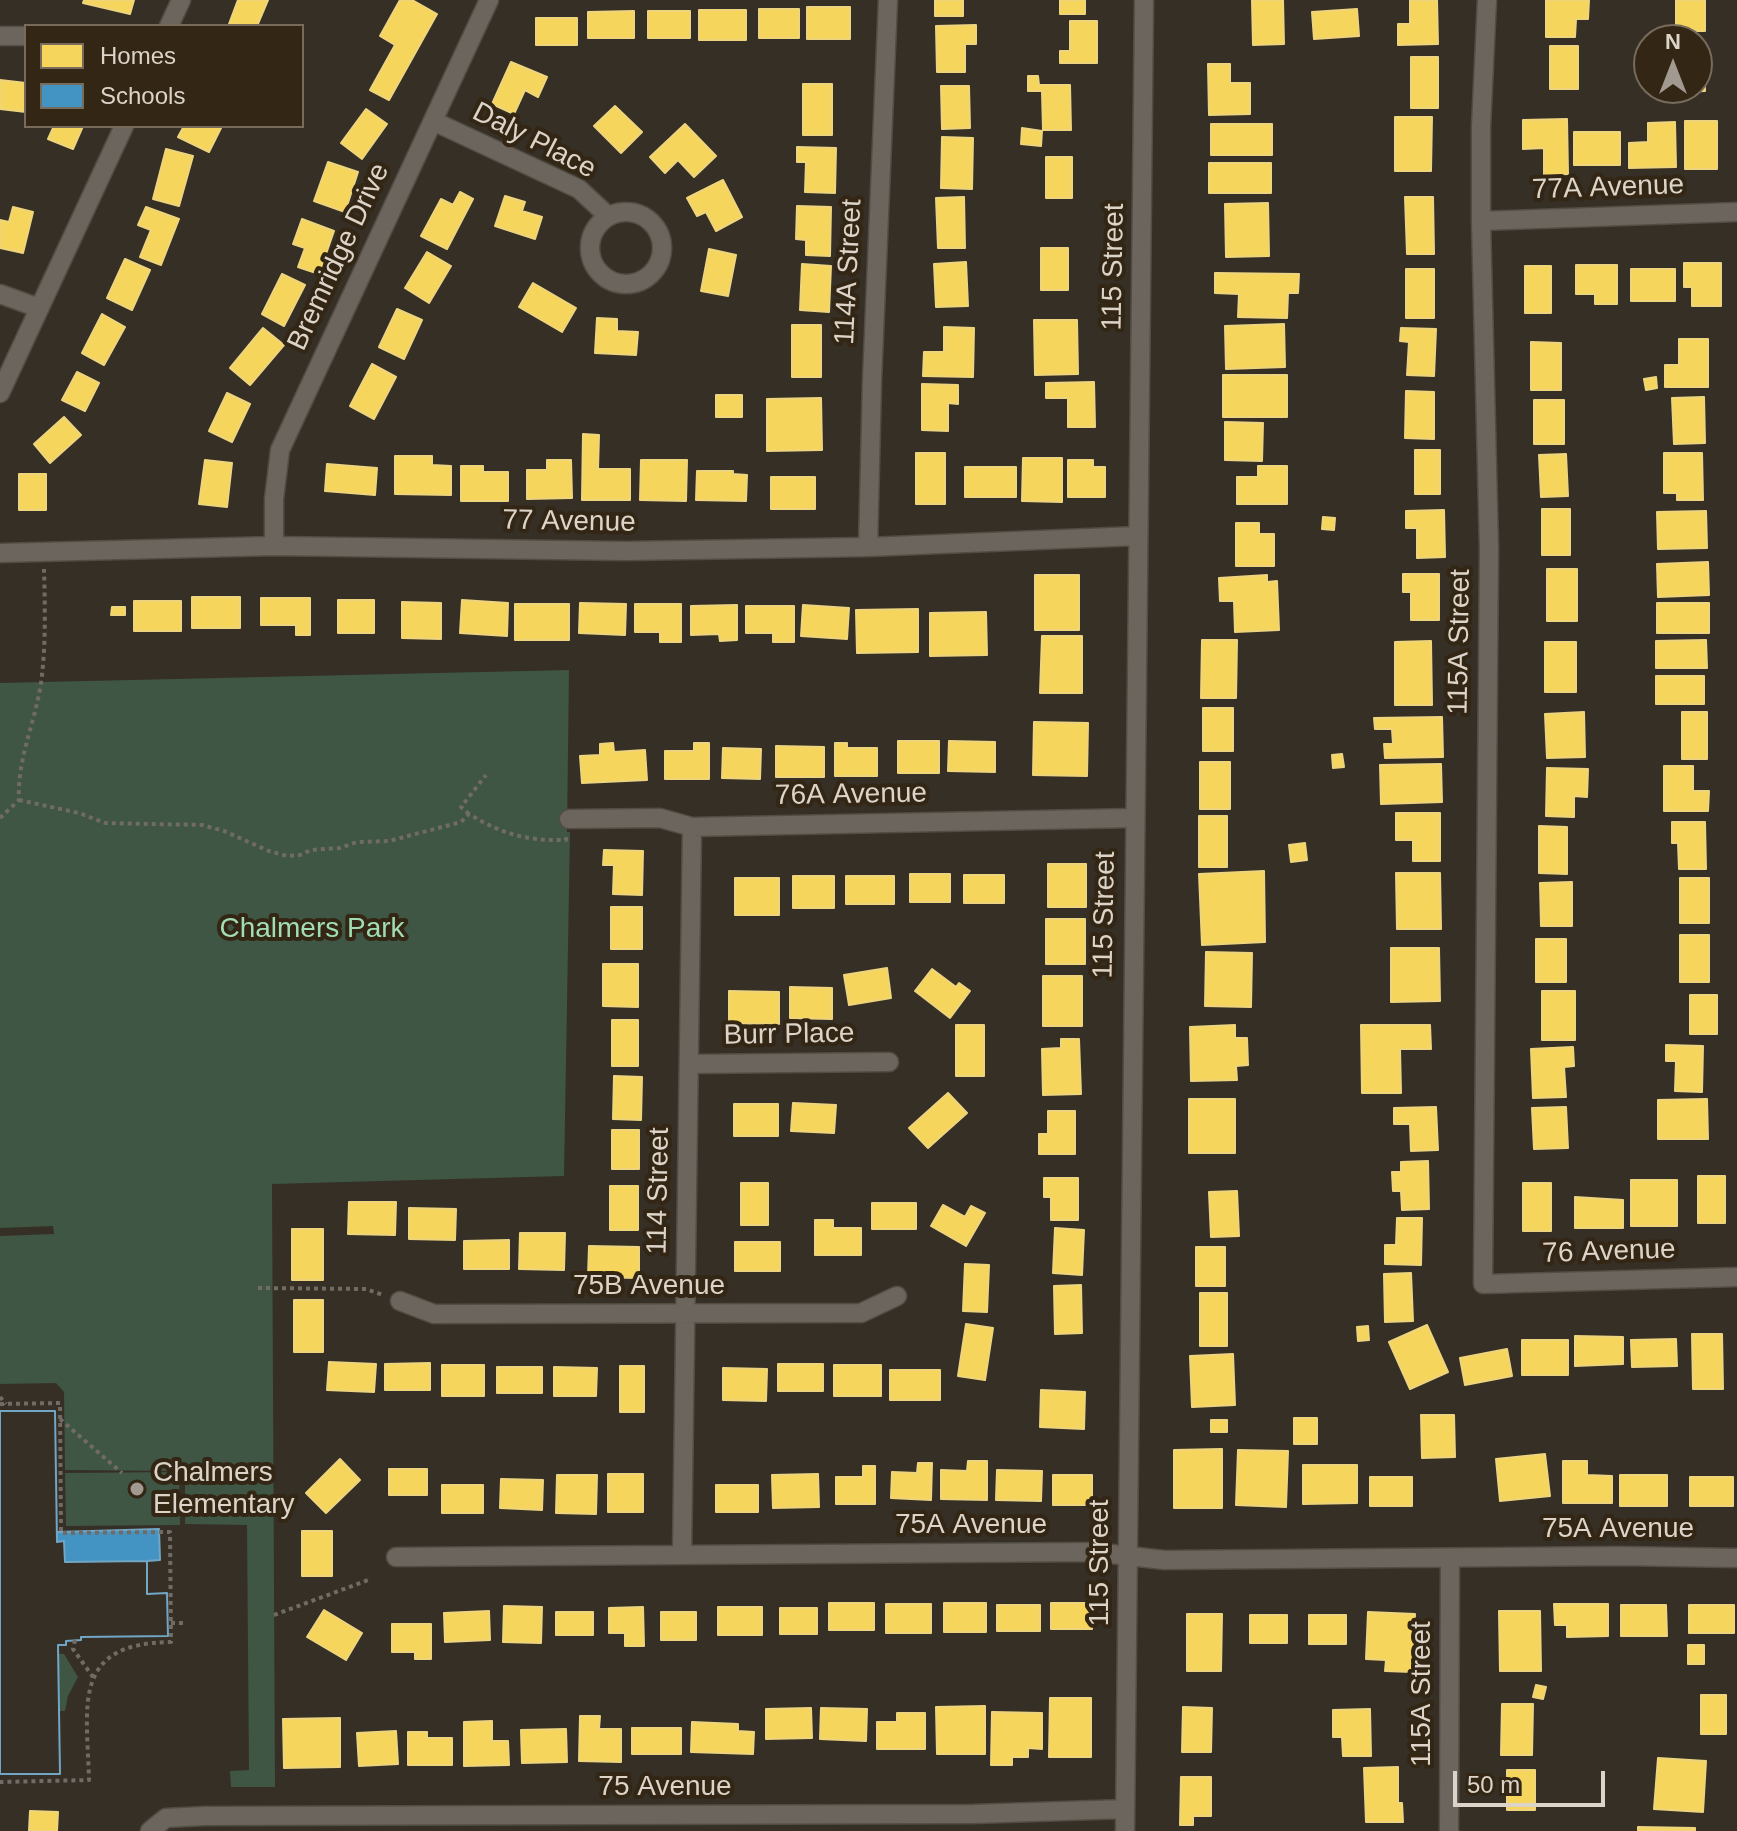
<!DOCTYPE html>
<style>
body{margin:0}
#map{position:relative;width:1737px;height:1831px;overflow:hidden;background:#362f25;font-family:Arial,sans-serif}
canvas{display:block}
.legend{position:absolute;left:24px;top:24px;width:280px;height:104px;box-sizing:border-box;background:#332614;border:2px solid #776c5c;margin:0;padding:10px 14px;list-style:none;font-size:24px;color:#dcd4c9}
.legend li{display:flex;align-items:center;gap:16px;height:40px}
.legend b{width:40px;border:2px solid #776c5c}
.north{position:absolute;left:1633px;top:24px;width:80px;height:80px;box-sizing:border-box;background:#332614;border:2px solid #776c5c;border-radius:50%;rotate:0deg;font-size:22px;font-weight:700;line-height:32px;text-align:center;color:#dcd4c9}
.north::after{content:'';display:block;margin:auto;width:28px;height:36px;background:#a29a90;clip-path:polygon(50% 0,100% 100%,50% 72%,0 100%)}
.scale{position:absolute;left:1453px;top:1771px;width:152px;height:36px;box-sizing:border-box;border:4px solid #dcd4c9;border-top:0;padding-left:10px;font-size:24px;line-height:28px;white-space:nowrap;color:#dcd4c9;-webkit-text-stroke:6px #332614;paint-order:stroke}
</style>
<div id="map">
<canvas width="1737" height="1831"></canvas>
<ul class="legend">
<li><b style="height:22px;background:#f6d55c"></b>Homes</li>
<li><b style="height:22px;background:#4393c3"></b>Schools</li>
</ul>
<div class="north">N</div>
<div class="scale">50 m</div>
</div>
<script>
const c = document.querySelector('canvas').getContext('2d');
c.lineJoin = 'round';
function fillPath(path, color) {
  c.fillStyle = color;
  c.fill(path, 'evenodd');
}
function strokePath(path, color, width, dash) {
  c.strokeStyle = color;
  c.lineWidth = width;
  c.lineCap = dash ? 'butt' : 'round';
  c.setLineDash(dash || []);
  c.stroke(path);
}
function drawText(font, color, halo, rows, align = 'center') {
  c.font = font + ' Arial,sans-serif';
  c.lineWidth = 8;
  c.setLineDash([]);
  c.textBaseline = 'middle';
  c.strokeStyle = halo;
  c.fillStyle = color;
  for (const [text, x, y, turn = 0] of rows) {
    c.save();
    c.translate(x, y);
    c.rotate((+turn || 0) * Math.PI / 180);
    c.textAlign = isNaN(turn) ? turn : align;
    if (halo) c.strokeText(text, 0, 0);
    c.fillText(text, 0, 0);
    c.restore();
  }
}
const green = new Path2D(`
 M569 670 567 832H570L564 1176 272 1184 275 1787H231L230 1771 249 1770 247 1525 185 1524V1471L65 1470 64 1392 56 1383 0 1384V1236L54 1234 53 1226 0 1228V683Z
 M179 1472 180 1525 66 1526 65 1473Z
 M58 1654H64L78 1677 68 1696 65 1711H59Z`);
const homes = new Path2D(`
 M84 0H134L130 14 83 3Z
 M238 0H268L257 26 229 24Z
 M400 0H412L437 14 389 100 370 90 395 45 380 36Z
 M935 0H963V16H935Z
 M1060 0H1085V14H1060Z
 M1252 0H1283L1284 44 1253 45Z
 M1410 0H1437L1438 44 1398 45V24H1410Z
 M1546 0H1589L1588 19H1576L1575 37H1546Z
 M1676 0H1705V31H1676Z
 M807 7H850V39H807Z
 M759 9H799V38H759Z
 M1357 9 1359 36 1314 39 1312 12Z
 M699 10H746V40H699Z
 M634 11V38H588V12Z
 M648 11H690V38H648Z
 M536 18H577V45H536Z
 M1070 21H1097V63H1060V51H1070Z
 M976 25V44H965V72H937L936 26Z
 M1550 46H1578V89H1550Z
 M1697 46H1704L1705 91 1677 92V88H1697Z
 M1411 57H1438V108H1411Z
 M511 62 547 77 538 97 525 90 514 114 492 104Z
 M1208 64H1230V83H1250V114L1209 115Z
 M1028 76H1038L1039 85H1070L1071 130H1043L1042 91H1028Z
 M0 80 26 83V112L0 109Z
 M803 84H832V135H803Z
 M941 86H969L970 128 942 129Z
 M615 106 642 132 621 153 594 126Z
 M366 109 387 124 362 159 341 143Z
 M1395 117H1432L1431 171H1395Z
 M1567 119 1568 174 1544 175V148L1523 149V120Z
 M1685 121H1717V169H1685Z
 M1675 122 1676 167 1629 168V143L1648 142V123Z
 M685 124 716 156 694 177 678 160 665 173 650 157Z
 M1211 124H1272V155H1211Z
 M54 126H83L73 149 48 139Z
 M184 126H222L209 152 178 137Z
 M1022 128 1042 131 1041 146 1021 144Z
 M1574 132H1620V165H1574Z
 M942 137 973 138 972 189 941 188Z
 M797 147 836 148 835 193 805 192 806 162H797Z
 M166 149 193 156 179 206 153 199Z
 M1046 157H1072V198H1046Z
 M328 162 358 172 345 212 314 201Z
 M1209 163H1271V193H1209Z
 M723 180 742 217 716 231 706 212 697 216 687 198Z
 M460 192 473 199 447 249 421 236 441 199 453 205Z
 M505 196 525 202 522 211 542 217 535 239 495 226Z
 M964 197 965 248H938L936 198Z
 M1405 197H1433L1434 254H1407Z
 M1268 203 1269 256 1226 257 1225 204Z
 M797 206 831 207 830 256 806 255V240L796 239Z
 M13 207 33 212 23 253 0 248V220L9 222Z
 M146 207 179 219 161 265 140 257 151 230 138 225Z
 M302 219 334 231 319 274 298 267 305 248 293 244Z
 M1041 248H1068V290H1041Z
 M709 249 736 255 728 296 701 291Z
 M427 252 451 266 429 303 405 288Z
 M125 259 150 270 132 310 107 298Z
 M966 262 968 306 936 307 934 264Z
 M1684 263H1721V306H1692V287H1684Z
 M802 264 831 266 829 312 800 310Z
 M1576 265H1617V304H1595V294H1576Z
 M1525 266H1551V313H1525Z
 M1406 269H1434V318H1406Z
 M1631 269H1675V301H1631Z
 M1215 273 1299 274 1298 293H1288L1287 318 1238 317 1239 294 1215 293Z
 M282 274 305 285 284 326 262 314Z
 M533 283 576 308 562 332 519 307Z
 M397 309 422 320 404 359 379 347Z
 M102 314 125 327 104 365 82 353Z
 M597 318 617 319V331L638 332 636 355 595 353Z
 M1034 320H1077L1078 374 1035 375Z
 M1284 324 1285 367 1226 369 1225 326Z
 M792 325H821V377H792Z
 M944 327 974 328 973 377 923 376 924 352H944Z
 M263 328 284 345 250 385 230 368Z
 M1401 328 1436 329 1434 376 1407 375 1409 342 1400 341Z
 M1679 339H1708V387H1665V365H1679Z
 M1531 342 1561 343V390H1531Z
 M372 364 396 377 374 419 350 406Z
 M77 372 99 383 85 411 62 400Z
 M1223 375H1287V417H1223Z
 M1656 377 1657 388 1646 390 1644 379Z
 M1094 382 1095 427H1068V398H1046V383Z
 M922 384 958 385V404L948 403V431L922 430Z
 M1406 391 1434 392V439L1405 438Z
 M227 393 250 404 232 442 209 431Z
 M716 395H742V417H716Z
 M1704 397 1705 443 1674 444 1672 398Z
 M821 398 822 450 767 451V399Z
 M1534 400H1564V444H1534Z
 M64 417 81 435 50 463 34 444Z
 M1225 422 1263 423 1262 461 1225 460Z
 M583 434 599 435 598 469H630V500H582Z
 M1415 450H1440V494H1415Z
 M916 453H945V504H916Z
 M1664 453H1702L1703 500H1677V493H1664Z
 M1566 454 1568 496 1541 497 1539 455Z
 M395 456H432V465L451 466V495L395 494Z
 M1023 458H1062V502L1022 501Z
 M205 460 232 463 227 507 199 504Z
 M547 460H571L572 498 527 499V470H547Z
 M641 460H687L686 501 640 500Z
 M1068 460H1093V467H1105V497H1068Z
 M327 464 377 468 375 495 325 491Z
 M461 466H483V472H508V501H461Z
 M1258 466H1287V504H1237V477H1258Z
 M965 467H1016V497H965Z
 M697 471H733V474L747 475 746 501 696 500Z
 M19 474H46V510H19Z
 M771 477H815V509H771Z
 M1542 509H1570V555H1542Z
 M1444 510 1445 557 1417 558V528H1406V511Z
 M1706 511 1707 548 1658 549 1657 512Z
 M1323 517 1335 518 1334 530 1322 529Z
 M1236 523H1259V534H1274V566H1236Z
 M1708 562 1709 595 1658 597 1657 564Z
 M1547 569H1577V621H1547Z
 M1403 574H1439V620H1411V592H1403Z
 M1035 575H1079V630H1035Z
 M1267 575V582L1277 581 1279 630 1235 632 1234 601H1220L1219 578Z
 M192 597H240V628H192Z
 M261 598H310V635H296V625H261Z
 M338 600H374V633H338Z
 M462 600 508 603 507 636 460 633Z
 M134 601H181V631H134Z
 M402 602 441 603V639L402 638Z
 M580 603 626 604 625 635 579 633Z
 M1657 603H1709V633H1657Z
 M515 604H569V640H515Z
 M635 604H681V642H660V632H635Z
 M737 605V640L720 641 719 634 691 635V606Z
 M803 605 849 608 847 639 801 636Z
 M746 606H794V642H773V633H746Z
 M112 607H125V615H111Z
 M918 609V652L857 653 856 610Z
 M986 612 987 655 930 656V613Z
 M1042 636H1082V693H1040Z
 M1202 640H1237L1236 698H1201Z
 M1706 640 1707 668H1656V641Z
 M1431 641 1432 705H1395V642Z
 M1545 642H1576V692H1545Z
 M1656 676H1704V704H1656Z
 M1203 708H1233V751H1203Z
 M1584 712 1585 757 1547 758 1545 714Z
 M1682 712H1707V759H1682Z
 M1442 717 1443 757 1385 758 1384 744H1393L1392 729H1375L1374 718Z
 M1034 722 1088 723 1087 776 1033 775Z
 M898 741H939V773H898Z
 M949 741 995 742V772L948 771Z
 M613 743 614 752 645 750 647 780 582 783 580 756 600 755V744Z
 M694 743H709V779H665V751H694Z
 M835 743H847V748H877V776H835Z
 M776 746 824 747V777H776Z
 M723 748 761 749 760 779 722 778Z
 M1342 754 1344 767 1333 768 1332 755Z
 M1200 762H1230V809H1200Z
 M1441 764 1442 802 1381 804 1380 765Z
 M1664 766H1693V791H1709L1708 811H1664Z
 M1547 768 1588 769 1587 797 1574 796V817L1546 816Z
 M1396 813H1440V861H1413V840H1396Z
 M1199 816H1227V867H1199Z
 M1672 822H1705L1706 869H1679L1678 843H1672Z
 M1539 826 1567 827V874L1539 873Z
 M1305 843 1307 860 1291 862 1289 845Z
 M604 850 643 851 642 895 613 894 614 865H603Z
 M1048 864H1086V907H1048Z
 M1264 871 1265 942 1202 945 1199 874Z
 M1396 873H1440L1441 929H1397Z
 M910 874H950V902H910Z
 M964 875H1004V903H964Z
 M793 876H834V908H793Z
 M846 876H894V904H846Z
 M735 878H779V915H735Z
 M1680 878H1709V923H1680Z
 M1572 882V926H1541L1540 883Z
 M611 907H642V949H611Z
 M1046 919H1085V964H1046Z
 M1680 935H1709V982H1680Z
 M1536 939H1566V982H1536Z
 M1391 948H1439L1440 1001 1391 1002Z
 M1206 952 1252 953 1251 1007 1205 1006Z
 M603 964H638V1007L603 1006Z
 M887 968 891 998 849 1005 844 975Z
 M932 969 956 987 959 983 970 991 950 1018 915 991Z
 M1043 976H1082V1026H1043Z
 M790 987 832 988V1019L790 1018Z
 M729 991 779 992V1024L729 1023Z
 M1542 991H1575V1040H1542Z
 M1690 995H1717V1034H1690Z
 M612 1020H638V1066H612Z
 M956 1025H984V1076H956Z
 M1235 1025V1038H1247L1248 1065 1236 1066 1237 1080 1191 1081 1190 1027Z
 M1361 1025H1430L1431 1049H1400L1401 1093H1362Z
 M1061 1039H1079L1081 1094 1043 1095 1042 1049 1061 1048Z
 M1666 1045 1703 1046 1702 1092 1675 1091 1676 1061H1666Z
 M1573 1047 1574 1066 1564 1067 1566 1097 1533 1098 1531 1049Z
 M614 1076 642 1077 641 1120 613 1119Z
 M948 1093 967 1113 928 1148 909 1128Z
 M1189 1099H1235V1153H1189Z
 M1707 1099 1708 1139H1658V1100Z
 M793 1103 836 1105 834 1133 791 1131Z
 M734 1104H778V1136H734Z
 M1436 1107 1438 1150 1411 1151 1410 1124H1394V1108Z
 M1566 1107 1568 1148 1534 1149 1532 1108Z
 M1048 1111H1075V1154H1039V1134H1048Z
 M612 1130H639V1169H612Z
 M1428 1161 1429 1209 1402 1210 1401 1191H1393L1392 1172H1401V1162Z
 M1698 1176H1725V1223H1698Z
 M1044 1178H1078V1220H1051V1197H1044Z
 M1631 1180H1677V1226H1631Z
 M741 1183H768V1225H741Z
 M1523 1183H1551V1231H1523Z
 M610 1186H638V1230H610Z
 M1237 1191 1239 1236 1211 1237 1209 1192Z
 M1575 1197 1623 1200V1228H1575Z
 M349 1202H396L395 1235 348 1234Z
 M872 1203H916V1229H872Z
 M943 1205 965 1217 971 1206 985 1213 966 1246 931 1226Z
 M409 1208 456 1209 455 1240 409 1239Z
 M1397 1218H1422L1421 1265 1385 1264V1245H1396Z
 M815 1220H833V1228H861V1255H815Z
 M1055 1228 1084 1230 1082 1275 1053 1273Z
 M292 1229H323V1280H292Z
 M520 1233H565L564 1270 519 1269Z
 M509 1240V1269H464V1241Z
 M735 1242H780V1271H735Z
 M589 1246 639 1247V1278L588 1277Z
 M1196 1247H1225V1286H1196Z
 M965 1264 989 1265 987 1312 963 1311Z
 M1411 1273 1413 1321 1385 1322 1384 1274Z
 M1081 1285 1082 1333 1055 1334 1054 1286Z
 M1200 1293H1227V1346H1200Z
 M294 1300H323V1352H294Z
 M966 1324 993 1328 985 1380 958 1376Z
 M1427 1325 1448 1372 1410 1389 1389 1342Z
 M1368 1326 1369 1340 1358 1341 1357 1327Z
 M1692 1334H1722L1723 1389H1693Z
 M1575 1336 1623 1337V1364L1575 1366Z
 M1676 1339 1677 1366 1632 1367 1631 1340Z
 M1522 1340H1568V1375H1522Z
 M1507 1349 1512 1376 1465 1385 1460 1358Z
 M1233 1354 1235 1405 1192 1407 1190 1356Z
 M329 1362 376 1364 374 1392 327 1390Z
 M430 1363V1390H385V1364Z
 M778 1364H823V1391H778Z
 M442 1365H484V1396H442Z
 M834 1365H881V1396H834Z
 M620 1366H644V1412H620Z
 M497 1367H542V1393H497Z
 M554 1367 597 1368 596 1396H554Z
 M723 1368 767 1369 766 1401 723 1400Z
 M890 1370H940V1400H890Z
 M1041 1390 1085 1392 1084 1429 1040 1427Z
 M1421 1415H1454L1455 1457 1422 1458Z
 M1294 1418H1317V1444H1294Z
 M1211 1420H1227V1432H1211Z
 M1222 1449V1508H1174V1450Z
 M1238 1450 1288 1451 1286 1507 1236 1505Z
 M1545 1454 1550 1496 1500 1501 1496 1459Z
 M340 1459 360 1480 326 1513 306 1493Z
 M968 1461H987V1500L941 1499V1470L967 1471Z
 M1563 1461H1587V1475L1612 1476V1503H1563Z
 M918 1463H932L931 1500 891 1498 892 1472 917 1473Z
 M1303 1465H1357V1503L1303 1504Z
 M863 1466H875V1504H836V1477H863Z
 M389 1469H427V1495H389Z
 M997 1470 1042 1471 1041 1501 996 1500Z
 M608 1474H643V1512H608Z
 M818 1474 819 1507 773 1508 772 1475Z
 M557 1475H597L596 1514 556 1513Z
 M1053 1475H1092V1505H1053Z
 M1620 1475H1667V1506H1620Z
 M1370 1477H1412V1506H1370Z
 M1690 1477H1733V1506H1690Z
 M501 1479 543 1480 542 1510 500 1508Z
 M442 1485H483V1513H442Z
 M716 1485H758V1512H716Z
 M302 1531H332V1576H302Z
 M829 1603H874V1630H829Z
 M944 1603H986V1632H944Z
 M1051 1603H1092V1629H1051Z
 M886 1604H931V1633H886Z
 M1554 1604H1608V1636L1567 1637V1625H1555Z
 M997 1605H1040V1631H997Z
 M1621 1605H1666L1667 1636H1621Z
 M1689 1605H1734V1633H1689Z
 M504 1606 542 1607 541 1643 503 1642Z
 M643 1607 644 1646H625V1633H609V1608Z
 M718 1607H762V1635H718Z
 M780 1608H817V1634H780Z
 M324 1610 362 1633 346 1660 307 1637Z
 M489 1611 490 1640 445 1642 444 1613Z
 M1499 1611H1540L1541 1671H1500Z
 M556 1612H593V1635H556Z
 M661 1612H696V1640H661Z
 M1368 1612 1415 1614 1412 1672 1385 1671 1386 1660 1366 1659Z
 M1187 1614H1222L1221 1671H1187Z
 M1250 1615H1287V1643H1250Z
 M1309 1615H1346V1644H1309Z
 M392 1624H431V1659H415V1652H392Z
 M1688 1645H1704V1664H1688Z
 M1536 1685 1546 1687 1543 1699 1533 1697Z
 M1701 1695H1726V1734H1701Z
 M1050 1698H1091V1757H1049Z
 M1502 1704H1533L1532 1755H1501Z
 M985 1706V1754H937L936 1707Z
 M1183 1707 1212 1708 1211 1752H1182Z
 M811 1708 812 1738 766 1739V1709Z
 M821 1708 867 1709 866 1741 820 1739Z
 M1370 1709 1371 1756H1343L1342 1737H1333V1710Z
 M992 1712 1042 1713V1749L1028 1748V1757H1012V1765H991Z
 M897 1713H925V1749H877V1722H897Z
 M580 1716H600L599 1729H621V1762L579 1761Z
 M340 1718V1767L284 1768 283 1719Z
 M492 1721V1741H508L509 1765 464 1766V1722Z
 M692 1722 738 1724V1731L754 1732 753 1754 691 1752Z
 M632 1728H681V1754H632Z
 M566 1729 567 1762 522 1763 521 1730Z
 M396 1731 398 1764 359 1766 357 1733Z
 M408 1732H427V1738H452V1765H408Z
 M1658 1758 1706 1761 1703 1812 1654 1809Z
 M1398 1767V1803H1402L1403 1822H1366L1364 1768Z
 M1507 1770H1535V1810H1507Z
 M1181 1777H1211V1816H1193V1825H1180Z
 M30 1811 58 1812 57 1831H29Z
 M1638 1827 1695 1828V1831H1638Z`);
const schools = new Path2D(`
 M0 1411H55L57 1542 64 1541 65 1562 147 1561V1594L167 1593 168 1636 81 1637V1640L66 1641V1645H58L60 1774H0Z
 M0 1411H55L57 1542 64 1541 65 1562 147 1561V1594L167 1593 168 1636 81 1637V1640L66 1641V1645H58L60 1774H0Z
 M159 1529 160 1560 147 1561 65 1562 64 1541 57 1542V1532Z`);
const path = new Path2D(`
 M19 800 79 813 105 823 202 825 224 831 269 851 287 856 300 855 311 850 340 848 357 842 389 841 461 822 469 814C502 834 526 841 566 840V836
 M469 814 461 807 486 775
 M0 818 19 800C17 759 35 723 41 683 46 646 45 606 44 569
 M258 1288 366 1289 383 1295
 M0 1397 6 1404
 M0 1404 60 1403 61 1533 170 1532 171 1642C71 1643 87 1705 89 1780L0 1782
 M60 1419 122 1473
 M274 1615 371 1579
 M171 1623H186
 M75 1640 73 1649 93 1677`);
const minor = new Path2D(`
 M1487 0 1481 127V221L1489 549 1483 1284 1737 1277
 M169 26 181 0
 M0 36H26
 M433 121 579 189 607 215
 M590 248a36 36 0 1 1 72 0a36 36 0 1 1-72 0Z
 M1481 221 1737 212
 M0 294 39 308
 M0 393 124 126
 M274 546V499L280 450 489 0
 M868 547 872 381 888 0
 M0 553 274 546 625 551 868 547 1137 536
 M569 819 660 818 692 827 1134 818
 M689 1064 889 1062
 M400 1301 434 1314 861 1313 897 1296
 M682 1555 692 827
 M396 1557 1094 1552 1164 1560 1619 1556 1737 1558
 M150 1831 166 1818 204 1816 973 1814 1125 1809
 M1125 1831 1144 0
 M1449 1831 1450 1558`);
const markers = [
 [137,1489,8,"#a29a90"]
];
const streetNames = [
 ["Daly Place",534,141,27],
 ["77A Avenue",1608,188,-2],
 ["Bremridge Drive",339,257,-65],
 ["115 Street",1114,267,-89],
 ["114A Street",849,272,-87],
 ["77 Avenue",569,522,1],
 ["115A Street",1460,642,-89],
 ["76A Avenue",851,795,-1],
 ["115 Street",1105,915,-89],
 ["Burr Place",789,1035,-1],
 ["114 Street",659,1191,-89],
 ["76 Avenue",1609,1252,-2],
 ["75B Avenue",649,1286],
 ["75A Avenue",971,1525],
 ["75A Avenue",1618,1529],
 ["115 Street",1100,1563,-90],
 ["115A Street",1422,1694,-90],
 ["75 Avenue",665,1787]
];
const parkNames = [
 ["Chalmers Park",312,929]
];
const poiNames = [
 ["Chalmers",153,1473],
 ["Elementary",153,1505]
];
fillPath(green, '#3e5643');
fillPath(homes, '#f6d55c');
strokePath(homes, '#eed57d', 2);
fillPath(schools, '#4393c3');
strokePath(schools, '#71a6c5', 2);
strokePath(minor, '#524c43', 21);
strokePath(path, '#716b65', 4, [4, 4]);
strokePath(minor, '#6b655d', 18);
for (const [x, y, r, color] of markers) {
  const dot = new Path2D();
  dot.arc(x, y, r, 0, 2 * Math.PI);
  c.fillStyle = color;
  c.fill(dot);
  strokePath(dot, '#332614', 3);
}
drawText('28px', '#dcd4c9', '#332614', streetNames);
drawText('28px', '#a1ddb3', '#332614', parkNames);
drawText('28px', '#dcd4c9', '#332614', poiNames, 'left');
</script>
